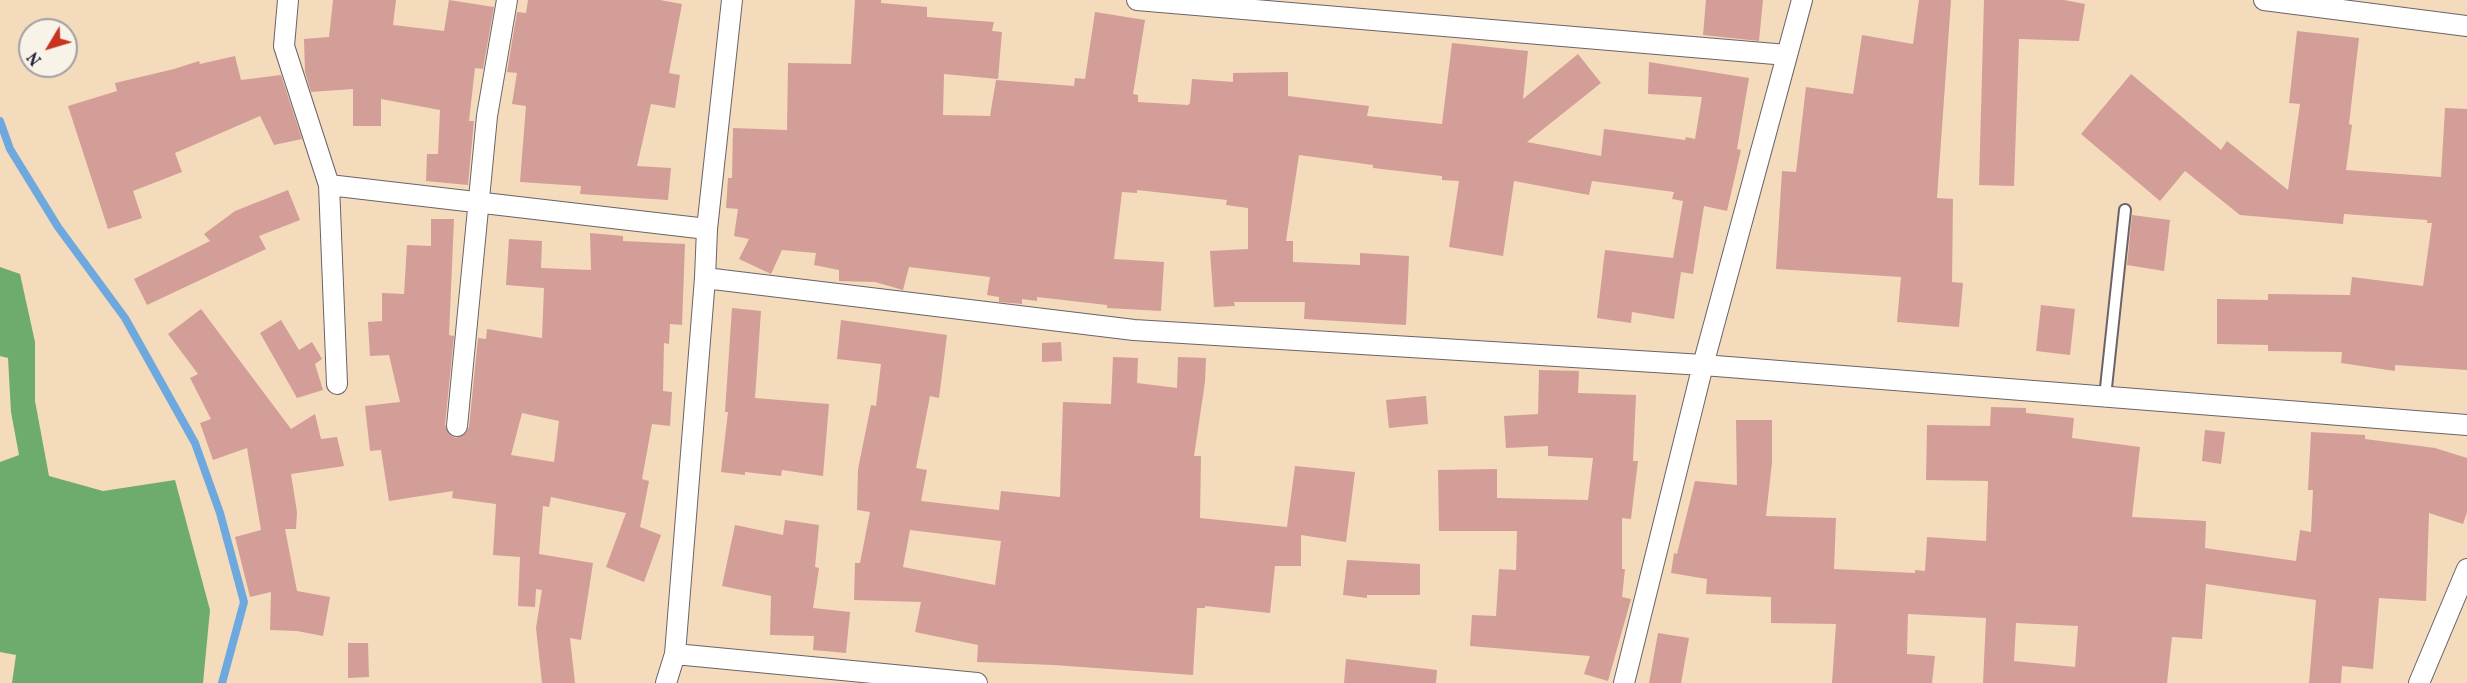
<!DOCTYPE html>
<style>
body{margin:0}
#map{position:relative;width:2467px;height:683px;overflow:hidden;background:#f3dbbc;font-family:Vollkorn,serif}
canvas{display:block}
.north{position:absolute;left:18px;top:18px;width:60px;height:60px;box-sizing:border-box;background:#f7f3e8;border:2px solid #a29fa3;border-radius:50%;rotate:232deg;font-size:16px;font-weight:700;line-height:24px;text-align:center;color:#22223b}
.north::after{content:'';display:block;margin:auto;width:21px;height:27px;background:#c8321e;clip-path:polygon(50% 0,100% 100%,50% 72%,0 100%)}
</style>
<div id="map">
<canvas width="2467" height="683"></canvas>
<div class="north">N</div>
</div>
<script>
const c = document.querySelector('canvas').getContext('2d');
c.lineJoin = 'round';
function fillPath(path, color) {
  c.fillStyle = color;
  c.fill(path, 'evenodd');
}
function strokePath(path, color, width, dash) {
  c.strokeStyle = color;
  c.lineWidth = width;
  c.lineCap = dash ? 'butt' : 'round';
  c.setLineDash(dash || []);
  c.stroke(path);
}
const forest = new Path2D(`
 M0 267 20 274 35 342V401L49 476 103 491 175 480 210 610 203 683H12L16 655 0 652V462L19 455 11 412 8 358 0 356Z`);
const stream = new Path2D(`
 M0 121 10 149 58 227 125 318 195 443 220 513 244 602 222 683`);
const building = new Path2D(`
 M333 0H396L393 25 444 31 449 0 494 7 483 69 475 68 469 121H474L468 185 426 181 427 154H438L440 110 381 99V126H353V89L311 92 305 72 304 39 329 37Z
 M528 0H660L682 4 669 73 680 75 675 108 651 104 637 166 671 168 668 200 580 194 581 186 520 182 526 106 512 104 517 73 507 72 517 12 526 13Z
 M855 0H881V3L927 7V17L994 22 992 31 1002 32 998 79 944 74 943 115 990 116 996 80 1074 86 1075 78 1085 79 1095 12 1145 20 1133 94 1138 95V102L1188 105 1190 103 1192 79 1233 82V73L1288 72V96L1369 106 1367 116 1442 124 1452 43 1528 51 1523 99 1578 54 1601 83 1527 142 1601 156 1604 129 1685 140 1686 137 1695 139 1702 97 1648 94 1649 62 1749 78 1737 149 1741 150 1727 211 1704 206 1693 274 1681 272 1674 319 1632 312 1631 323 1597 318 1605 250 1673 258 1683 201 1672 199 1674 192 1592 181 1589 195 1514 181 1503 256 1449 247 1459 181 1442 180V176L1373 168V165L1299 155 1286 241H1293V262L1360 265V253L1409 256 1406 325 1304 319 1305 302H1234L1235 306 1214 307 1210 251 1248 249V208L1226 205 1227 200 1137 190V193L1122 192 1114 259 1164 262 1161 311 1107 308V305L1037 297V301L1022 299V304L999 302V297L987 295 990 277 909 267 903 290 875 282 839 281V270L814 265 816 253 782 250 771 274 739 259 749 239 734 236 738 209 726 208 728 178H732L733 128 787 130 788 63 851 64Z
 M1706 0H1763L1759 41 1703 35Z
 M1919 0H1951L1937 198 1953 199 1952 282 1963 283 1959 327 1897 322 1901 277 1776 269 1782 171 1796 172 1806 87 1853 94 1862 35 1913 44Z
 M1984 0H2064L2085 4 2079 41 2019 39 2014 186 1979 185Z
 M2297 31 2359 38 2349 124 2352 125 2346 170 2441 177 2445 108 2467 109V370L2395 365V371L2341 363 2342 352 2268 351V345L2217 344V299L2268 300V294L2350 295 2352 277 2423 286 2432 223H2427V220L2344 214 2343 224 2240 215 2185 171 2160 201 2081 134 2131 74 2221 150 2227 141 2288 190 2300 104 2289 103Z
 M235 56 241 80 281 75 302 139 274 145 260 116 175 153 182 172 133 191 142 218 108 229 68 106 117 91 115 83 174 69 199 61 200 64Z
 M288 190 300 220 259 236 266 249 147 305 134 279 210 241 204 234 235 211Z
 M2132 215 2170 220 2164 271 2127 265Z
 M431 219H454L449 335 454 336 445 425 450 435 456 438 466 433 469 427 478 338 486 339 487 329 542 338 544 288 506 285 509 239 542 241 541 268 591 270 590 233 623 236V241L685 244 682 325 670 324 669 344 664 343 663 391 672 392 670 426 652 424 642 479 649 481 640 527 661 535 644 582 606 567 626 513 551 497 549 507 543 506 539 554 593 563 581 640 570 638 575 683H542L536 628 542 590 536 589 535 607 518 606 520 557 493 555 496 504 452 498 453 491 389 501 381 450 370 451 365 406 400 402 389 355 370 356 368 322 382 321V293L404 294 407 245 431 246ZM522 413 559 421 554 462 511 455Z
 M2041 305 2075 309 2070 355 2036 351Z
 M732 308 761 311 755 398 829 404 823 476 782 470 781 476 745 472V475L721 472 728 412H725Z
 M201 309 291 429 315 414 321 439 337 437 344 466 291 474 297 512 296 529H285L297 591 330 597 323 636 297 631 270 630 271 592 250 597 235 537 261 530 247 448 213 460 200 423 211 419 190 378 198 374 168 334Z
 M281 320 299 350 312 342 322 359 315 364 323 390 297 398 260 333Z
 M841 320 947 335 939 398 930 396 916 468 927 470 921 501 999 510 1001 491 1060 497 1063 402 1111 404 1113 357 1138 358 1137 383 1177 388 1178 357 1206 358 1205 382 1194 456H1201L1200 518 1287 527 1295 466 1355 472 1346 542 1301 535V566H1275L1270 613 1205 606V608H1197L1193 675 1054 665 977 662 978 645 915 632 921 602 854 600 855 563H860L870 512 857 510 858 469 871 405 876 406 881 364 837 359ZM910 530 1001 541 995 585 903 567Z
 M1061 342 1062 361 1042 362V343Z
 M1539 370 1579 371 1578 393 1636 395 1633 461H1638L1631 519 1622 518V569H1625L1622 597 1631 599 1608 681 1584 674 1590 656 1470 646 1472 615 1496 616 1499 569 1516 570 1517 531H1439L1438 470 1497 469V498L1588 500 1593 458 1548 456V446L1506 448 1504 416 1538 414Z
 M1426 396 1428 424 1389 428 1386 400Z
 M1991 407 2026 408V413L2074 418 2072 438 2140 447 2132 517 2206 521 2205 548 2296 561 2300 530 2311 532 2313 490H2308L2311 432 2365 435V439L2435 448 2467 458V512L2463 524 2429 513 2426 601 2379 598 2373 669 2342 666 2341 683H2309L2316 600 2206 584 2202 639 2172 637 2167 683H1983L1986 618 1908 614 1907 654 1935 656 1932 683H1832L1836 624 1771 623V597L1706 594 1707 579 1671 573 1674 553 1677 554 1695 481 1737 485 1736 420H1772V462L1766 516 1836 518 1834 569 1915 573V570L1925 571 1927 537 1986 541 1988 481 1926 480 1927 425 1990 426ZM2016 623 2078 626 2075 667 2014 661Z
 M2205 430 2225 432 2221 464 2202 461Z
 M785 520 819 525 815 567 819 568 813 608 850 612 846 653 813 650 814 636 770 635 771 596 722 586 735 525 783 535Z
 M1347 560 1420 564V595H1367V598L1343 595Z
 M1658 633 1689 638 1681 683H1649Z
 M348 643H368L369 677 348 678Z
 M1346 659 1437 670 1436 683H1344Z`);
const service = new Path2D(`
 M2105 397 2125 210`);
const minor = new Path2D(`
 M288 0 284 46 329 185 337 384
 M1137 0 1787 55
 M2264 0 2467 26
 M329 185 707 229
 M705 278 1134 330 1703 365 2467 425
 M457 426 487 116 507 0
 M675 654 977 683
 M666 683 675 654 705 278 707 229 732 0
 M1624 683 1703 365 1802 0
 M2419 683 2467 569`);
fillPath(forest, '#6dac6e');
strokePath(stream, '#6da9de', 8);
fillPath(building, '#d39e97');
strokePath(service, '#6b6368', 14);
strokePath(minor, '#6b6368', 22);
strokePath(service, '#fff', 10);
strokePath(minor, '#fff', 20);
</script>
